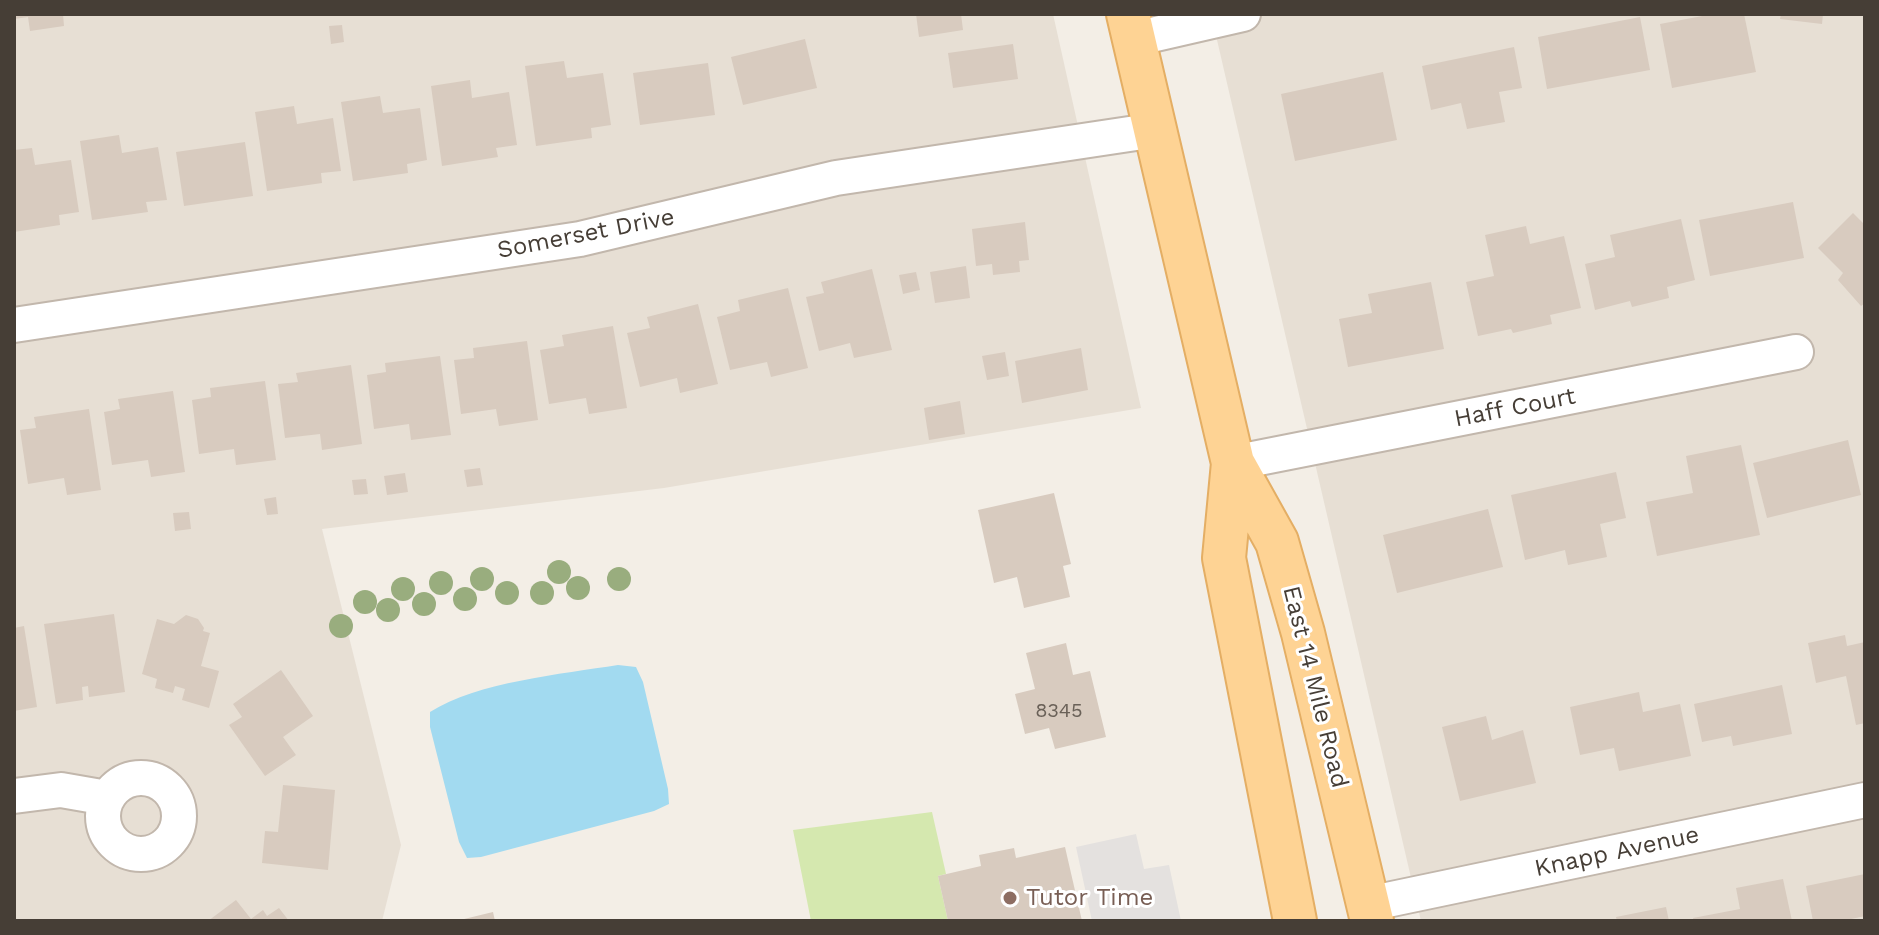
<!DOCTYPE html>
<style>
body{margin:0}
#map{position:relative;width:1879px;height:935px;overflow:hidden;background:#f3eee6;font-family:"Work Sans",sans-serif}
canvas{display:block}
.frame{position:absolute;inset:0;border:16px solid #463e36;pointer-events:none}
</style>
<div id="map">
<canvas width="1879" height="935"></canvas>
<div class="frame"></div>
</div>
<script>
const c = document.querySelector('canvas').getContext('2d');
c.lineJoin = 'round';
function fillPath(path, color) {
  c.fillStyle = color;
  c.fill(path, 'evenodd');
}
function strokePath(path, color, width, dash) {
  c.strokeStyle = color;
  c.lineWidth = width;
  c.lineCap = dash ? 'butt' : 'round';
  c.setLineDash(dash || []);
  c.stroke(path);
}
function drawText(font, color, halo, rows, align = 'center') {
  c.font = font + ' "Work Sans",sans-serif';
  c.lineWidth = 6;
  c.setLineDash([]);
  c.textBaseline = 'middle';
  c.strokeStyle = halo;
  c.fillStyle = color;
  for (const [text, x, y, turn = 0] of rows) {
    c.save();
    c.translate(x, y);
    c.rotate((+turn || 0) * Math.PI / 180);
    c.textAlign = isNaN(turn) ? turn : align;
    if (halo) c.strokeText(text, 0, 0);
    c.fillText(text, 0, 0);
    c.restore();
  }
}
const residential = new Path2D(`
 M14 14H1053L1141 408 664 488 322 529 401 845 382 921H14Z
 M1211 14H1865V921H1421Z`);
const green = new Path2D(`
 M932 812 946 874 938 876 948 921H811L793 830Z`);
const parking = new Path2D(`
 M1136 834 1144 869 1169 865 1181 921H1092L1076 847Z`);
const water = new Path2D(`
 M618 665 636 667 643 682 668 789 669 804 654 811 481 857 467 858 459 842 430 727V712C477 682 562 674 618 665Z`);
const building = new Path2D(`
 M14 14H63L64 26 30 31 28 17 14 19Z
 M916 14H961L963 30 919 37Z
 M1713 14H1744L1756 72 1672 88 1660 24Z
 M1781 14H1823L1822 24 1780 19Z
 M1640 17 1650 70 1547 89 1538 37Z
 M342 25 344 42 331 44 329 26Z
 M805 39 817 88 743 105 731 57Z
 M1013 44 1018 79 953 88 948 53Z
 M1514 47 1522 88 1499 92 1505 122 1467 129 1461 103 1431 110 1422 66Z
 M564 61 567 78 603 73 611 125 591 128 592 138 536 146 525 66Z
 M708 63 715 115 640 125 633 73Z
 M1383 72 1397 140 1295 161 1281 94Z
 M470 80 472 98 509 92 517 145 496 148 498 157 442 166 431 86Z
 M380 96 383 113 420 108 427 160 407 164 408 173 353 181 341 102Z
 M294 106 297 124 333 118 341 171 321 173 322 183 267 191 255 112Z
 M119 135 122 153 158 147 167 200 146 202 148 212 92 220 80 141Z
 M245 142 253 196 184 206 176 152Z
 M32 148 35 165 71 160 79 212 59 215 60 225 14 232V150Z
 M1793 202 1804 258 1710 276 1699 220Z
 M1853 213 1865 225V303L1861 306 1838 280 1843 273 1818 248Z
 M1681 219 1695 280 1667 287 1669 298 1632 307 1630 301 1595 310 1585 264 1615 257 1610 235Z
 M1025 222 1029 260 1019 261 1020 272 993 275 992 264 976 266 972 229Z
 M1526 226 1530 244 1564 236 1581 308 1550 315 1552 324 1513 333 1511 329 1478 336 1466 282 1494 276 1485 235Z
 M966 266 970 298 935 303 930 272Z
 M872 269 892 350 854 358 850 343 819 351 806 297 824 293 821 282Z
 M916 272 920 290 903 294 899 275Z
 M1431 282 1444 349 1348 367 1339 319 1372 313 1368 294Z
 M788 288 808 368 771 377 767 362 730 370 717 317 740 311 738 300Z
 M698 304 718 384 680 393 677 378 640 387 627 333 650 328 647 317Z
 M613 326 627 408 589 414 586 398 549 404 540 350 564 346 562 335Z
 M527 341 538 420 499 426 496 409 461 414 454 360 474 358 473 348Z
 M1081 348 1088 390 1022 403 1015 361Z
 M1005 352 1009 376 987 380 982 356Z
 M440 356 451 435 411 440 409 424 374 429 367 375 386 372 385 363Z
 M351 365 362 444 322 450 320 434 285 438 278 384 298 382 296 373Z
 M265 381 276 460 236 465 234 449 199 454 192 400 211 397 210 388Z
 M173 391 185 472 151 477 148 460 112 465 104 412 120 409 118 399Z
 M960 401 965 434 929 440 924 408Z
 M89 409 101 490 67 495 64 478 28 484 20 430 36 428 34 417Z
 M1848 440 1861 495 1767 518 1753 463Z
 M1741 445 1760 535 1657 556 1646 502 1693 493 1686 456Z
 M480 468 483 485 467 487 464 470Z
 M1616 472 1626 518 1600 524 1607 557 1568 565 1565 550 1525 560 1511 495Z
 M405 473 408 492 387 495 384 476Z
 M366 479 368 494 354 495 352 480Z
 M1054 493 1071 564 1063 566 1070 597 1024 608 1017 577 994 583 978 510Z
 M276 497 278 514 267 515 264 499Z
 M1488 509 1503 567 1397 593 1383 535Z
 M189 512 191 529 175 531 173 513Z
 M114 614 125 692 89 697 88 686 82 687 83 700 56 704 44 624Z
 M186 615 198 619 204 628 203 631 210 633 201 666 219 671 209 708 182 700 185 689 175 686 173 693 155 688 157 679 142 674 157 619 174 624Z
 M24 626 37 707 14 711V628Z
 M1845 635 1847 646 1865 642V723L1856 725 1846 676 1816 683 1808 643Z
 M1066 643 1073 675 1090 671 1106 737 1055 749 1049 728 1025 734 1015 694 1035 689 1026 653Z
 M281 670 313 716 283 737 296 755 265 776 229 725 242 717 233 704Z
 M1782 685 1792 734 1733 746 1731 736 1702 742 1694 704Z
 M1639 692 1643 712 1680 704 1691 756 1619 771 1614 748 1580 755 1570 707Z
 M1486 716 1492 740 1523 730 1536 783 1460 801 1442 727Z
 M283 785 335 790 328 870 262 863 265 831 278 832Z
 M1065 847 1082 921H948L938 876 981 866 979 855 1014 848 1016 858Z
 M1865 874V916L1842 921H1813L1806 886Z
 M1783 879 1792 921H1694L1693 918 1740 909 1736 888Z
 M236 900 251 919 263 910 267 916 279 908 289 921H208Z
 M1666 907 1669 921H1617L1616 917Z
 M493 912 495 921H460V920Z`);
const minor = new Path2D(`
 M1134 39 1243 14
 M14 325 580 239 836 178 1156 130
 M1233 463 1796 352
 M103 816a38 38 0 1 1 76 0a38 38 0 1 1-76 0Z
 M14 796 61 790 107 798
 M1368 904 1865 800`);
const major = new Path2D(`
 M1128 14 1233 463 1277 542 1303 633 1372 921
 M1233 463 1224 558 1295 921`);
const trees = [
 [559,572],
 [482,579],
 [619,579],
 [441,583],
 [578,588],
 [403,589],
 [507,593],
 [542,593],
 [465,599],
 [365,602],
 [424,604],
 [388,610],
 [341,626]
];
const markers = [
 [1010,898,8,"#8d6e63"]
];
const numberNames = [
 ["8345",1059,711]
];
const streetNames = [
 ["Somerset Drive",586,234,-11],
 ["Haff Court",1515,408,-11],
 ["East 14 Mile Road",1315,687,76],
 ["Knapp Avenue",1617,852,-12]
];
const educationNames = [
 ["Tutor Time",1026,898]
];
fillPath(residential, '#e7dfd4');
fillPath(green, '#d5e8af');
fillPath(parking, '#e4e1df');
fillPath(water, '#a2daf0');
fillPath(building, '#d8cbbf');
strokePath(minor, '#c2b7ac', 38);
strokePath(major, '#e4ae64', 46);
strokePath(minor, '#fff', 34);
strokePath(major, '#fed394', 42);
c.fillStyle = '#99ad7e';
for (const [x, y] of trees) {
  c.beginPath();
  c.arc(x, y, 12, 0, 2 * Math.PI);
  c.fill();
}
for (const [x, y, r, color] of markers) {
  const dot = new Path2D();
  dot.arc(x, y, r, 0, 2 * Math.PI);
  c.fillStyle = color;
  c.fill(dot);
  strokePath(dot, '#fff', 3);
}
drawText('20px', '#6a6158', null, numberNames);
drawText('24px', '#463e36', '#fff', streetNames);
drawText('24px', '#785e54', '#fff', educationNames, 'left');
</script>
